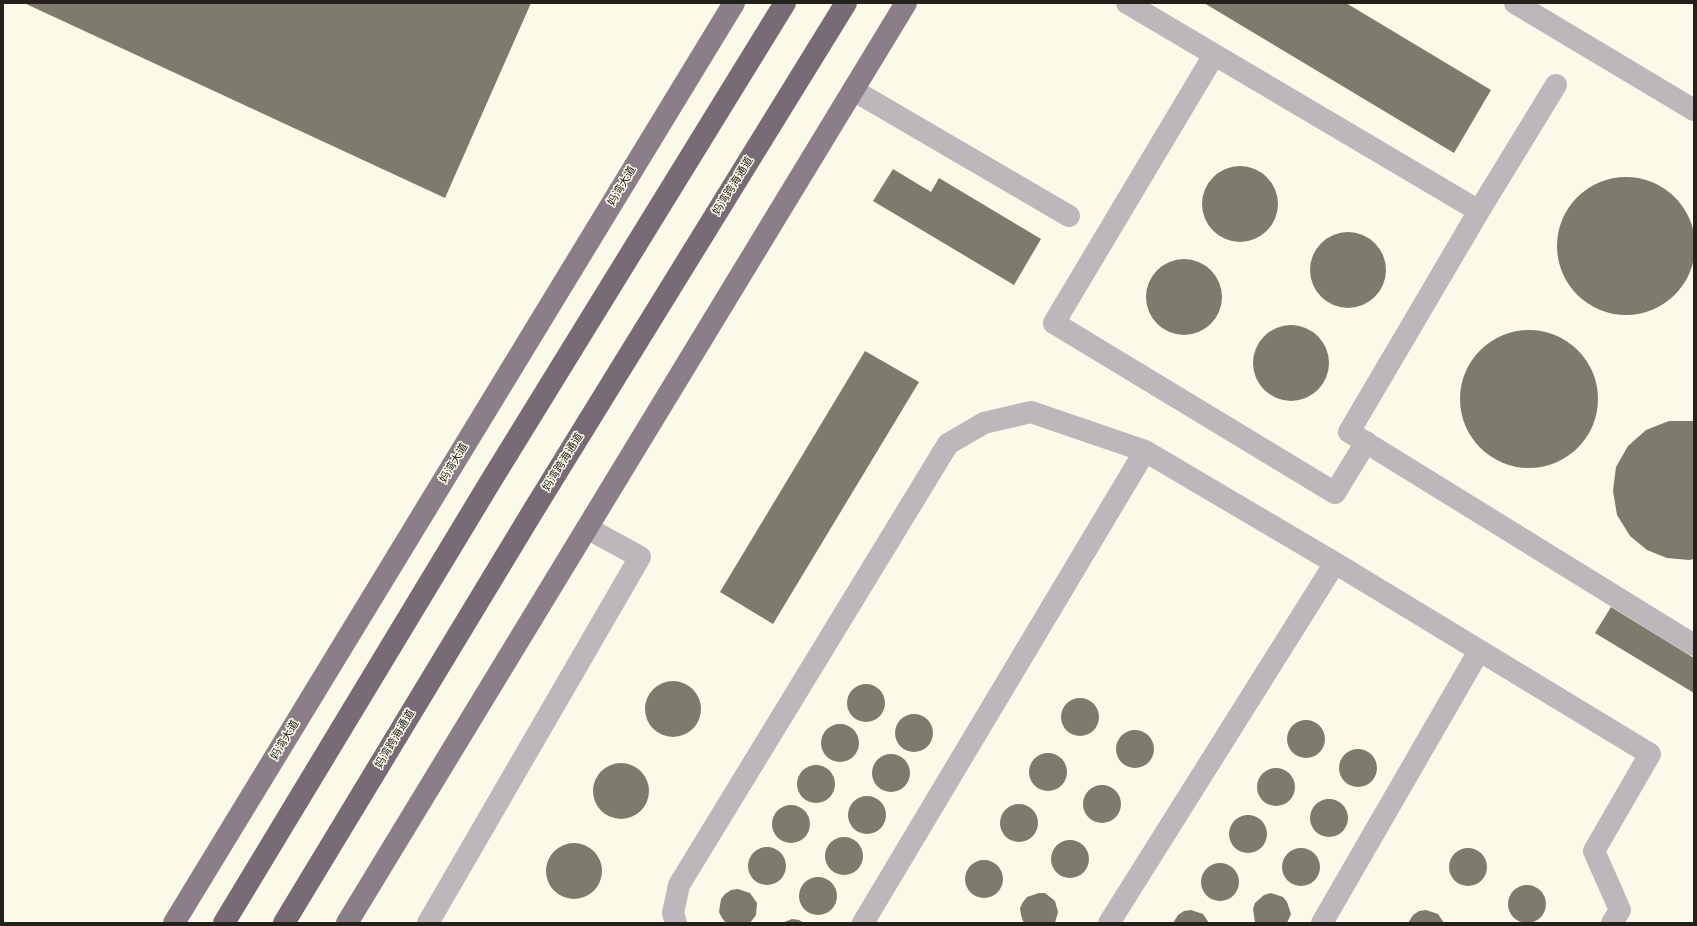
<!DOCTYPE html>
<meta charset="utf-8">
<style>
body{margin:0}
#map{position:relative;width:1697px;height:926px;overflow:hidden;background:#fbf9e7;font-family:"PT Sans Narrow",sans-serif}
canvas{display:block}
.frame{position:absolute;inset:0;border:4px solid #22221b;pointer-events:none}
</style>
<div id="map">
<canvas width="1697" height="926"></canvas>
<div class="frame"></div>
</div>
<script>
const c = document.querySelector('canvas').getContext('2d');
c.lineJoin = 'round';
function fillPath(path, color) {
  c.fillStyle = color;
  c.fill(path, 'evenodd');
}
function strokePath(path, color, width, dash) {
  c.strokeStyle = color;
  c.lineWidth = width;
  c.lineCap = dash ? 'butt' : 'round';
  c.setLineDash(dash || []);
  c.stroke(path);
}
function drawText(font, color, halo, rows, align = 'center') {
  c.font = font + ' "PT Sans Narrow","Noto Sans SC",sans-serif';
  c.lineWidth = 3;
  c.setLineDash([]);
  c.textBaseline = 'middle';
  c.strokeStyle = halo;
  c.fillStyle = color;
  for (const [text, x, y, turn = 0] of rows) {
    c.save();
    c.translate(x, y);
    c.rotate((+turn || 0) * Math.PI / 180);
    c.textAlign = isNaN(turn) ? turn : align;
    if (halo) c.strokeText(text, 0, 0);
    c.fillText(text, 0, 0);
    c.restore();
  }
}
const building = new Path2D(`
 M24 3H531L445 198Z
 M1204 3H1346L1491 90 1454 153Z
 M1202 204a38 38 0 1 1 76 0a38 38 0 1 1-76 0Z
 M893 169 931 192 939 178 1041 239 1014 285 873 201Z
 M1557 246a69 69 0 1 1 138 0a69 69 0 1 1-138 0Z
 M1310 270a38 38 0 1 1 76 0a38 38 0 1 1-76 0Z
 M1146 297a38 38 0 1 1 76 0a38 38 0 1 1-76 0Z
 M1253 363a38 38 0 1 1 76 0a38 38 0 1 1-76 0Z
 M1460 399a69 69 0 1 1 138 0a69 69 0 1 1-138 0Z
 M865 351 919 382 773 624 720 592Z
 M1669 421H1694V559L1689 560 1667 558 1647 550 1630 536 1617 515 1613 491 1616 467 1628 446 1646 430Z
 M1611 607 1694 658V693L1595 633Z
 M645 709a28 28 0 1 1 56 0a28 28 0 1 1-56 0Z
 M847 703a19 19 0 1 1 38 0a19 19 0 1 1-38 0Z
 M1061 717a19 19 0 1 1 38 0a19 19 0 1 1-38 0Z
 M895 733a19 19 0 1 1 38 0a19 19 0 1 1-38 0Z
 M1287 739a19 19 0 1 1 38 0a19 19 0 1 1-38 0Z
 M821 743a19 19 0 1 1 38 0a19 19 0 1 1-38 0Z
 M1116 749a19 19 0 1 1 38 0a19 19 0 1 1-38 0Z
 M1339 768a19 19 0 1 1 38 0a19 19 0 1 1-38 0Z
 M1029 772a19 19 0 1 1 38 0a19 19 0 1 1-38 0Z
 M872 773a19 19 0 1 1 38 0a19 19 0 1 1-38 0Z
 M593 791a28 28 0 1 1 56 0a28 28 0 1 1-56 0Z
 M797 784a19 19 0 1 1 38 0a19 19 0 1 1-38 0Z
 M1257 787a19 19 0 1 1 38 0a19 19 0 1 1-38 0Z
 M1083 804a19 19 0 1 1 38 0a19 19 0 1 1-38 0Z
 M848 815a19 19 0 1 1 38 0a19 19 0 1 1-38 0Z
 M1310 818a19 19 0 1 1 38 0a19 19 0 1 1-38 0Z
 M1000 823a19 19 0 1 1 38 0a19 19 0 1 1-38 0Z
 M772 824a19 19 0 1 1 38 0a19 19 0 1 1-38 0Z
 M1229 834a19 19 0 1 1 38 0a19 19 0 1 1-38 0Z
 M825 856a19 19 0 1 1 38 0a19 19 0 1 1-38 0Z
 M1051 859a19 19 0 1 1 38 0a19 19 0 1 1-38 0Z
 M546 871a28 28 0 1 1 56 0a28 28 0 1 1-56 0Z
 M748 866a19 19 0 1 1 38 0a19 19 0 1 1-38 0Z
 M1282 867a19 19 0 1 1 38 0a19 19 0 1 1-38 0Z
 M1449 867a19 19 0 1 1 38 0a19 19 0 1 1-38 0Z
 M965 879a19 19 0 1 1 38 0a19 19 0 1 1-38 0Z
 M1201 882a19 19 0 1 1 38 0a19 19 0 1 1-38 0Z
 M799 896a19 19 0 1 1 38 0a19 19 0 1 1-38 0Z
 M1508 904a19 19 0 1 1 38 0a19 19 0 1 1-38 0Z
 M738 889 750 893 757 903 756 915 750 923H726L722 918 719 912 721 899 725 894 731 890Z
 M1039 893H1045L1055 901 1058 912 1055 923H1024L1023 921 1021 915 1020 908 1023 902 1027 897Z
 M1271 893 1283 897 1287 902 1291 914 1287 923 1255 922 1253 909 1255 903 1264 895Z
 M1191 910 1203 914 1209 923H1173L1178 915 1184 911Z
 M1426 910 1438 914 1444 923H1408L1413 915 1419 911Z
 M792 919 799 920 804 923H782Z`);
const minor = new Path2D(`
 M1127 3 1479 211
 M1515 3 1694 110
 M1214 55 1054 323 1335 493 1366 442
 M1556 85 1479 211 1349 432 1694 645
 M853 90 1069 216
 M428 923 640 557 587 528
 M676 923 673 913 679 885 948 444 984 423 1031 412 1145 451 1335 563 1650 754 1594 851 1620 910 1612 923
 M863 923 1145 451
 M1109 923 1335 563
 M1322 923 1479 651`);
const major = new Path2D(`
 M174 923 734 3
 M347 923 906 3`);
const highway = new Path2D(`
 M224 923 489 484 785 3
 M284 923 533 511 846 3`);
const streetNames = [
 ["妈湾大道",622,186,-59],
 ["妈湾跨海通道",733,186,-58],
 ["妈湾跨海通道",563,462,-58],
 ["妈湾大道",454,463,-59],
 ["妈湾跨海通道",395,739,-59],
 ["妈湾大道",285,740,-59]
];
fillPath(building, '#7d7b6b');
strokePath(minor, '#bdb6bb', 22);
strokePath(major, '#8b7e88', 22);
strokePath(highway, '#796b75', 22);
drawText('11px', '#22221b', '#fbf9e7', streetNames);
</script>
